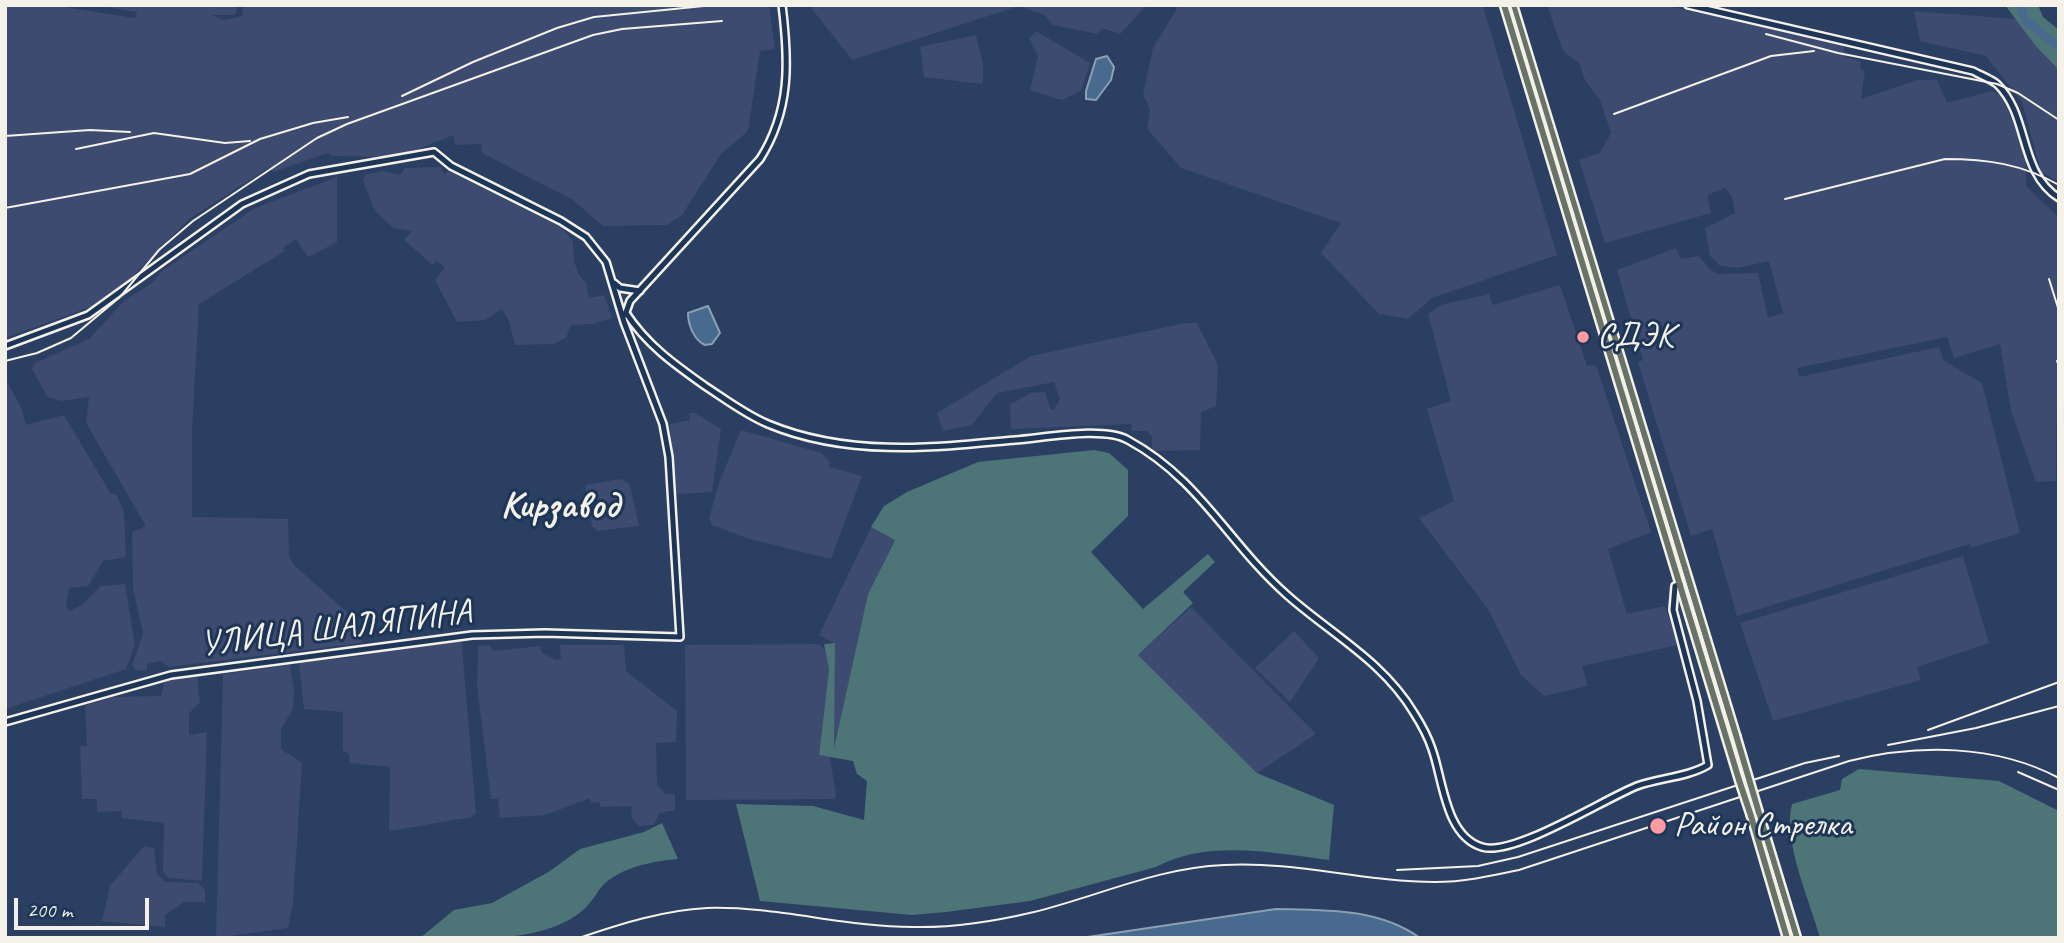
<!DOCTYPE html>
<meta charset="utf-8">
<style>
body{margin:0}
#map{position:relative;width:2064px;height:943px;overflow:hidden;background:#2b3f62;font-family:Caveat,sans-serif}
canvas{display:block}
.frame{position:absolute;inset:0;border:7px solid #f4f1e8;pointer-events:none}
.scale{position:absolute;left:14px;top:898px;width:135px;height:32px;box-sizing:border-box;border:4px solid #f4f1e8;border-top:0;padding-left:9px;font-size:21px;line-height:24px;white-space:nowrap;color:#f4f1e8;-webkit-text-stroke:5px #1d3557;paint-order:stroke}
</style>
<div id="map">
<canvas width="2064" height="943"></canvas>
<div class="frame"></div>
<div class="scale">200 m</div>
</div>
<script>
const c = document.querySelector('canvas').getContext('2d');
c.lineJoin = 'round';
function fillPath(path, color) {
  c.fillStyle = color;
  c.fill(path, 'evenodd');
}
function strokePath(path, color, width, dash) {
  c.strokeStyle = color;
  c.lineWidth = width;
  c.lineCap = dash ? 'butt' : 'round';
  c.setLineDash(dash || []);
  c.stroke(path);
}
function drawText(font, color, halo, rows, align = 'center') {
  c.font = font + ' Caveat,sans-serif';
  c.lineWidth = 6;
  c.setLineDash([]);
  c.textBaseline = 'middle';
  c.strokeStyle = halo;
  c.fillStyle = color;
  for (const [text, x, y, turn = 0] of rows) {
    c.save();
    c.translate(x, y);
    c.rotate((+turn || 0) * Math.PI / 180);
    c.textAlign = isNaN(turn) ? turn : align;
    if (halo) c.strokeText(text, 0, 0);
    c.fillText(text, 0, 0);
    c.restore();
  }
}
const built = new Path2D(`
 M5 5H68L70 8 135 18 137 12 95 5H238L235 15H211L224 20 243 16 242 5H769L775 49 760 51 748 131 721 154 682 215 667 225 603 226 573 200 482 153 481 144 455 145 453 135 399 157 332 156 328 153 273 172 270 167 189 219 129 280 91 307 5 338Z
 M809 5H1147L1120 34 1102 28 1098 34 1053 25 1045 15 1019 6 852 60Z
 M1179 5 1483 6 1557 255 1432 298 1408 319 1379 314 1321 253 1341 223 1181 168 1147 129 1150 109 1143 94 1153 48Z
 M1547 5H1663L1843 45 1845 57 1861 61 1860 69 1865 71 1861 99 1918 80H1937L1947 103 1992 91 2002 96 2026 155V186L2059 218 2056 481 2036 482 2011 411 2000 344 1954 358 1947 337 1797 368 1799 377 1939 347 1944 361 1982 383 2020 533 1973 547 1969 544 1737 616 1712 529 1691 536 1638 362 1643 360 1617 270 1676 248 1681 259 1699 256 1709 269 1718 274 1758 273 1768 318 1783 313 1769 261 1737 268 1721 266 1710 256 1705 228 1735 213 1732 196 1725 188 1707 195 1711 213 1605 243 1579 160 1600 153 1611 133 1600 100 1585 80 1579 63 1563 51Z
 M1914 11 2016 19 2059 70V182L2041 172 2022 102 1986 56 1920 41Z
 M1036 31 1090 63 1081 91 1062 100 1030 90 1038 56 1029 39Z
 M976 35 983 64V84L924 77 920 47Z
 M441 167 444 174 449 171 561 227 573 242 574 261 578 273 586 283 589 298 604 295 612 318 592 324 571 325 566 338 553 344 515 345 509 321 502 309 485 320 457 322 435 280 445 267 436 261 433 265 404 240 412 231 393 228 375 211 363 181 365 175 382 171 400 175 405 168Z
 M337 177V242L308 257 296 239 283 248 285 251 199 304 192 429V517L288 519 289 556 293 564 348 613 362 636V643L169 667 160 661 147 664V670L136 671 132 665 143 634 133 588 132 532 146 526 86 423 89 397 61 401 48 397 32 369 35 363 89 339 124 301 152 283 162 271 255 208Z
 M1560 285 1587 366 1596 365 1651 532 1608 549 1627 614 1665 606 1678 645 1582 666 1588 686 1544 696 1521 675 1488 609 1419 518 1454 501 1427 409 1451 401 1428 314 1441 305 1489 294 1493 305Z
 M1185 323H1197L1218 365 1216 406 1201 412 1200 450 1152 451V436L1147 431H1132L1131 424 1011 429 1010 405 1030 393 1045 392 1050 408 1054 410 1060 399 1054 382 997 393 972 425 943 431 937 413 1031 356Z
 M5 378 21 407 26 425 64 415 111 494H116L124 512 126 557 103 561 88 586 69 588 66 605 70 611 83 604 101 586 125 584 135 645 126 669 5 709Z
 M689 413H695L721 429 712 492 676 494 670 424 690 420Z
 M741 430 821 453 830 462 829 467 862 476 831 559 749 539 712 525 709 518 720 480Z
 M620 479 628 483 631 490 639 526 597 531 592 526 585 485Z
 M871 527 895 539 868 594 833 753 835 644 819 635Z
 M1963 556 1989 643 1917 667 1921 680 1773 721 1740 623Z
 M1191 607 1316 734 1257 773 1138 655Z
 M1294 631 1319 658 1290 702 1255 668Z
 M461 636 476 813 472 817 389 831 390 767 350 763 349 754 343 750V712L304 709 299 663 362 656Z
 M819 644 826 652 829 668 819 754 830 756 836 796 834 799 686 800 685 645Z
 M489 645 494 651 540 646 542 653 556 660 561 659 560 645H624L626 671 677 711 676 742 656 743 657 785 666 794H675V810L660 813 653 825 639 826 632 818 631 806 600 807V802L591 803 590 798 545 815 500 818 498 799H491L477 686 478 646Z
 M290 665 294 690 293 709 281 729V749L302 763 293 903 288 928 216 938 223 674Z
 M197 677 200 702 189 713V735L207 732 202 881 169 878 163 872 164 823 121 818 122 811 97 812V799H82L80 746H87L85 705 113 697 161 696 165 681Z
 M144 846 154 848 157 874 166 882 198 883 205 890V902H184L165 915V927L102 921 110 886Z`);
const green = new Path2D(`
 M2005 5H2038L2043 17 2059 30V70L2035 45Z
 M1094 450 1109 453 1128 470V516L1091 552 1143 609 1208 554 1215 562 1183 592 1193 603 1138 655 1257 773 1334 805 1329 860C1274 853 1207 839 1156 867L1030 901 946 912 912 915 760 901 736 804 813 806 864 820 867 781 857 774 853 761 819 755 829 669 824 644 835 643 834 748 868 594 895 540 871 527 884 506 907 492 978 462Z
 M1859 769 1999 781 2059 811V938H1820C1810 901 1782 840 1792 804L1840 790 1842 779Z
 M662 823 678 859C653 861 615 868 599 890 591 903 583 912 569 920 525 943 470 938 420 938L454 910 492 903 550 871 580 849 644 832Z`);
const water = new Path2D(`
 M1107 56 1114 67 1111 80 1096 100 1086 99V91L1096 59Z
 M708 306 720 333 712 344 705 345C694 340 688 325 688 313Z
 M1276 909C1325 910 1378 908 1420 938H1081Z`);
const river = new Path2D(`
 M2020 5 2026 21 2059 47`);
const secondary = new Path2D(`
 M1688 5 1973 71C1980 75 1991 79 1997 84 2030 116 2018 172 2059 198
 M614 283 620 288 640 291
 M626 313C647 345 674 364 705 386 725 399 746 415 768 424 847 457 933 448 1015 440 1044 438 1103 426 1128 440 1200 479 1228 543 1287 595 1331 634 1383 661 1414 713 1421 724 1428 737 1432 749 1443 779 1445 836 1482 847 1513 857 1604 799 1637 786 1659 778 1688 777 1708 765L1697 701 1673 610 1675 586 1680 584
 M625 315 630 301 760 159C791 110 789 61 782 5
 M5 346 88 315 242 204 309 174 434 152 451 166 561 221 586 237 606 262 624 322 663 424 669 457 680 637 545 633 472 635 171 675 5 722`);
const primary = new Path2D(`
 M1504 5 1739 780
 M1513 5 1736 735
 M1759 813 1797 938
 M1751 816 1787 938`);
const tram = new Path2D(`
 M1510 5 1793 938`);
const rail = new Path2D(`
 M1766 34 1838 53 1997 84 2018 93 2059 120
 M402 96 473 62 557 28 594 17 714 5
 M1614 114 1771 56 1814 51
 M5 136 90 130 130 132
 M76 149 154 133 225 143 250 141
 M1785 199 1945 159C1987 159 2022 164 2059 185
 M5 208 190 174 260 139 313 123 348 117
 M2049 279 2059 311
 M5 361 37 353 71 338 120 297 159 250 193 221 317 138 347 124 593 35 622 29 722 21
 M2057 361 2059 366
 M1928 730 2059 682
 M1888 745 1976 728 2059 706
 M2018 772 2059 790
 M1397 870 1478 866 1518 857 1805 763 1839 756
 M579 938C620 924 664 910 707 908 776 906 844 927 913 927 953 928 996 921 1034 912 1099 896 1156 868 1224 865 1295 861 1365 882 1435 882 1464 882 1491 876 1519 870L1849 761C1917 744 1995 744 2059 778`);
const primaryBridge = new Path2D(`
 M1736 735 1759 813
 M1739 780 1751 816`);
const markers = [
 [1583,337,7,"#ff9aa2"],
 [1658,826,9,"#ff9aa2"]
];
const poiNames = [
 ["СДЭК",1597,337],
 ["Район Стрелка",1674,826]
];
const streetNames = [
 ["УЛИЦА ШАЛЯПИНА",336,629,-7]
];
const quarterNames = [
 ["Кирзавод",560,507]
];
fillPath(built, '#3c4b6f');
fillPath(green, '#4d7477');
fillPath(water, '#476a8e');
strokePath(water, '#8ca0b2', 2);
strokePath(river, '#476a8e', 8);
strokePath(secondary, '#f4f1e8', 10);
strokePath(primary, '#f4f1e8', 11);
strokePath(secondary, '#1d3557', 5);
strokePath(primary, '#697266', 6);
strokePath(tram, '#f4f1e8', 2);
strokePath(rail, '#f4f1e8', 2);
strokePath(primaryBridge, '#f4f1e8', 11, []);
strokePath(primaryBridge, '#697266', 6);
for (const [x, y, r, color] of markers) {
  const dot = new Path2D();
  dot.arc(x, y, r, 0, 2 * Math.PI);
  c.fillStyle = color;
  c.fill(dot);
  strokePath(dot, '#1d3557', 2.5);
}
drawText('35px', '#f4f1e8', '#1d3557', poiNames, 'left');
drawText('35px', '#f4f1e8', '#1d3557', streetNames);
drawText('bold 38px', '#f4f1e8', '#1d3557', quarterNames);
</script>
